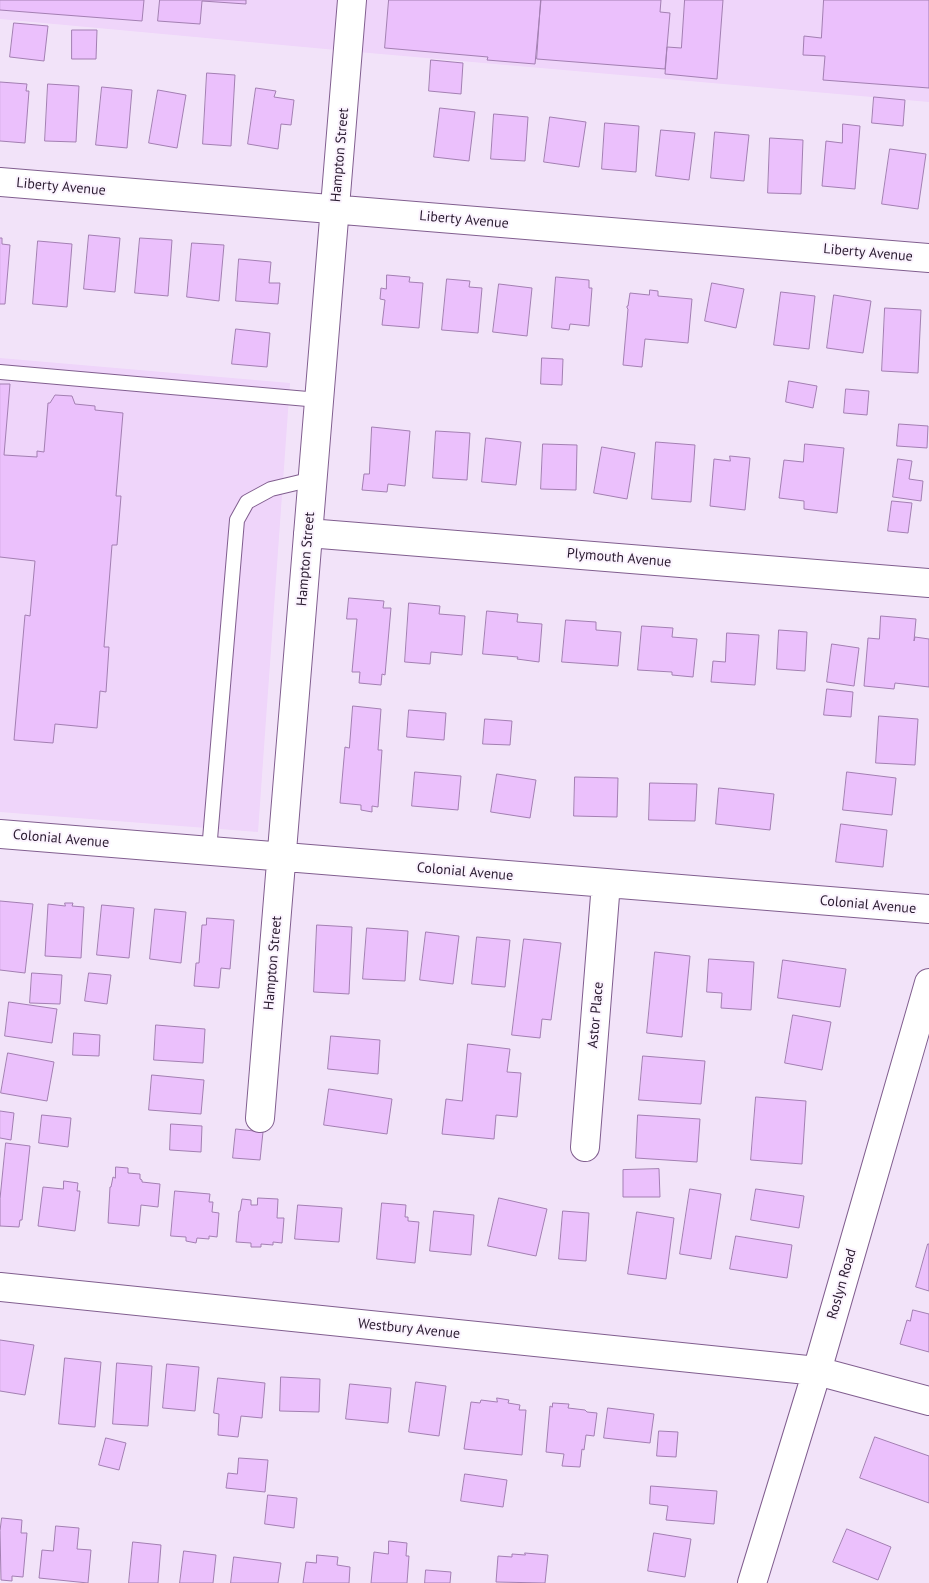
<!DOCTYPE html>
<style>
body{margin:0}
canvas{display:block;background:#f2e3f9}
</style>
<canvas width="929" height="1583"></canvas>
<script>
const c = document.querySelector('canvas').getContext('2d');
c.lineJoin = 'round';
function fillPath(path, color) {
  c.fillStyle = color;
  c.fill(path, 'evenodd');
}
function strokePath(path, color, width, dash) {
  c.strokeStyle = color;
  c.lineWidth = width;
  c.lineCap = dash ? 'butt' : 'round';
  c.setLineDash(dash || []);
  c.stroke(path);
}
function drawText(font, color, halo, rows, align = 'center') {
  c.font = font + ' "PT Sans",sans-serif';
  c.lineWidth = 4;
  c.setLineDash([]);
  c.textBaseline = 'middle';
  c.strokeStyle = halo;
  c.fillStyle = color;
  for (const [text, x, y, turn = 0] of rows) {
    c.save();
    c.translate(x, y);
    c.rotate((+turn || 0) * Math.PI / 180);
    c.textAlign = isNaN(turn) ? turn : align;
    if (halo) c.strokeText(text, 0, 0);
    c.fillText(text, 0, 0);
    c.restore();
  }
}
const built = new Path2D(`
 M0 0H929V102L358 52 0 19Z
 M0 358 290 383 258 832 0 812Z`);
const building = new Path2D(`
 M0 0H144L142 21 0 10Z
 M160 0H246V4L202 1 200 24 158 21Z
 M389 0H541L535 64 487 60 488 57 385 48Z
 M541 0H661L660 12 670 13 665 69 537 59Z
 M685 0H723L717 79 665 74 667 47 681 48Z
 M824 0H929V88L823 80 825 56 803 55 804 36 821 38Z
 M14 23 48 26 44 61 10 57Z
 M72 30H97L96 59H72Z
 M431 60 463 63 461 94 429 91Z
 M207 73 235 75 231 146 203 144Z
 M0 82 27 84 26 91H29L25 143 0 141Z
 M48 84 79 86 76 142 45 141Z
 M102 87 132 90 127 148 96 145Z
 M256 88 276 91 274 97 294 100 291 125 281 124 278 149 248 144Z
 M158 90 186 95 177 148 149 143Z
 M874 97 905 100 903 126 872 123Z
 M440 108 475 112 469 161 434 157Z
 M494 114 528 117 525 161 491 159Z
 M550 117 586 122 579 167 544 162Z
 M605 123 639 126 636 172 602 169Z
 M843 124 860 126 855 189 822 186 826 141 842 143Z
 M661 130 695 133 689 180 656 176Z
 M715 132 749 135 744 181 711 178Z
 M770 138 803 140 801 194 768 193Z
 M890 149 926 154 918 209 882 204Z
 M89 235 120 238 115 292 84 289Z
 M0 238H2V244L10 245 5 304H0Z
 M140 238 172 240 168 296 135 293Z
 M38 241 72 244 67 307 33 304Z
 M192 243 224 245 219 301 187 297Z
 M239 259 271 262 269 283H280L278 304 236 301Z
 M387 275 410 277 409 282 423 283 419 328 382 325 385 300 380 299 381 288 386 289Z
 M556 277 589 280V288H592L589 326 570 324 569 330 552 328Z
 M447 279 470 281 469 287 482 288 478 333 442 330Z
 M712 283 744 289 736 328 705 321Z
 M499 284 532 288 527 336 493 332Z
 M650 290 658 291V296L692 299 688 343 645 339 642 367 623 365 628 309 627 308V306H628L630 293 649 295Z
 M781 292 815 296 809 349 774 345Z
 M834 295 871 301 863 353 827 348Z
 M885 308 921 310 918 373 882 371Z
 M236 329 270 333 267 367 232 364Z
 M542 358 563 359 562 385 541 384Z
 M789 381 817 386 813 408 786 402Z
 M0 384H10L4 455 37 457V451L44 452 48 403H50L55 395 72 396 75 404 95 406V410L123 413 116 496H121L117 545H112L104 647H109L106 692 100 691 97 728 55 724 53 743 14 740 25 615 30 616 35 561 0 557Z
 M846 389 869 391 867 415 844 413Z
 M899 424 928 426 927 448 897 446Z
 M372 427 410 431 405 486 388 484 387 492 362 490 364 474H369Z
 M436 431 470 433 467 480 433 478Z
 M486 438 521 442 516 485 482 482Z
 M656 442 695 445 691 502 652 499Z
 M543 444 577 445 576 490 541 489Z
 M805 444 844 448 837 513 804 509V501L779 498 784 460 803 462Z
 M602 447 635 453 627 499 594 493Z
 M730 456 750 458 745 510 710 506 714 459 730 461Z
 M898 459 912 461 909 479 923 481 921 501 893 497Z
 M892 501 912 503 908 533 888 531Z
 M349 598 384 601 383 608H391L385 675 382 674 381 685 359 683 360 672H352L357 619H347Z
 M409 603 440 606 439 614 465 616 462 655 431 652 430 664 405 662Z
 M487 611 518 614 517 622 542 624 539 662 517 659 518 657 483 654Z
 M881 616 916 619 914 641 915 637 929 639V687L895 683 894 689 864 686 868 638 879 639Z
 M566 620 596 622V630L621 632 618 666 562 662Z
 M642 626 673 628 672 637 697 639 693 677 672 675V672L638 670Z
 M779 630 807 632 805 671 777 669Z
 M727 633 759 635 755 685 711 682 713 661 725 662Z
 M832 644 859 648 854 686 827 682Z
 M827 689 853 692 851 717 824 715Z
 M353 706 381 709 378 750H382L378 807 372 806V812L361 810V805L340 803 345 747 349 748Z
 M409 710 446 713 444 740 407 737Z
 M879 716 918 719 915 765 876 763Z
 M485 719 512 721 510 745 483 744Z
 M415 772 461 776 458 810 412 806Z
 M847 772 896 778 892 815 843 810Z
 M497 774 536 780 530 818 491 812Z
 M575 777 618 778 617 817 574 816Z
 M650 783 697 784 695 821 649 820Z
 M719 788 774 794 770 830 716 824Z
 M841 824 887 830 883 867 836 862Z
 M0 901 33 904 25 973 0 970Z
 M65 903H73L72 906 84 907 81 958 45 956 48 904 65 906Z
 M102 905 134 908 129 958 97 955Z
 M155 909 186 912 181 963 150 959Z
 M207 918 234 920 230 969 221 968 219 988 194 986 196 963H199L202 925H206Z
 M317 925 352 927 349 994 314 992Z
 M367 928 408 931 405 981 363 979Z
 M426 932 459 936 453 984 420 980Z
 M477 937 510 940 505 987 472 984Z
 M524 939 561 943 551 1020 542 1019 540 1038 512 1035Z
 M655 952 690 956 682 1037 647 1033Z
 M709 959 754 962 751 1010 721 1008 722 993 707 992Z
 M783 960 846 969 840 1007 778 998Z
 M32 973 62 975 60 1004 30 1003Z
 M89 973 111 975 107 1004 85 1001Z
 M9 1002 57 1009 52 1043 5 1036Z
 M793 1015 831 1022 822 1070 785 1063Z
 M156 1025 205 1029 203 1063 154 1060Z
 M74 1033 100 1035 99 1056 73 1055Z
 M331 1036 380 1040 378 1074 328 1069Z
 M468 1044 510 1049 507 1072 521 1073 517 1117 496 1115 494 1139 442 1134 446 1099 462 1101Z
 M8 1053 54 1062 47 1101 1 1093Z
 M643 1056 705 1061 701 1104 639 1100Z
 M152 1075 204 1080 201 1114 149 1110Z
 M329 1089 392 1099 387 1134 324 1125Z
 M756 1097 806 1101 802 1164 751 1160Z
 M0 1111 14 1113 11 1140 0 1138Z
 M42 1115 71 1118 68 1147 39 1143Z
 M638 1115 700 1119 697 1162 636 1158Z
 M171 1124 202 1126 201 1152 170 1150Z
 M236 1129 263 1132 260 1160 233 1158Z
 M6 1143 30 1146 22 1220H20L19 1227 0 1226V1199Z
 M116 1167 128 1168V1173L140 1174V1179L142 1180V1182L160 1184 158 1207 141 1205 139 1226 108 1223 110 1187H111L113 1177 115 1178Z
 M659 1169 660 1197H623V1170Z
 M64 1181 78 1183 77 1191H80L75 1231 38 1226 43 1187 63 1189Z
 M690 1189 721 1194 711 1259 680 1254Z
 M756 1189 804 1196 799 1228 751 1220Z
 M175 1191 210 1194 209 1202H213L212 1212 219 1213 217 1237 209 1236V1239L197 1238 196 1243 186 1241V1237L171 1236Z
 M258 1198 278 1199 277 1218H284L282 1243 273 1242V1245L261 1244V1247H251V1243L236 1242 239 1211H240L242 1199 251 1200V1205H257Z
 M499 1198 547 1209 536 1256 488 1246Z
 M382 1203 406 1205 405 1217H408V1221L419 1222 415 1263 377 1259Z
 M298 1205 342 1208 339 1242 295 1239Z
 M434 1211 474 1215 471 1255 430 1251Z
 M563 1211 589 1213 586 1261 559 1259Z
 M637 1212 674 1218 666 1279 628 1274Z
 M736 1236 792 1245 787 1278 730 1269Z
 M928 1244H929V1291L916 1287Z
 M913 1310 929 1314V1352L900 1344 907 1320 910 1321Z
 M0 1340 34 1345 25 1395 0 1391Z
 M65 1358 101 1362 95 1427 59 1424Z
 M117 1363 152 1366 148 1426 113 1424Z
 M167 1364 199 1367 195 1411 163 1408Z
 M281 1377 320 1379 319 1412 280 1411Z
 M218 1378 265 1383 262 1418 241 1416 238 1437 218 1435 219 1414 214 1413Z
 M416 1382 446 1386 439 1436 409 1432Z
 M350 1384 391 1388 388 1423 346 1419Z
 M497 1398 509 1400 508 1403 520 1405 519 1410H526L522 1455 464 1449 471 1402 480 1403 481 1400 497 1402Z
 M553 1403 569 1404 568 1408 585 1410 587 1412 597 1413 594 1436 586 1435 584 1450 582 1449 580 1467 562 1466 564 1454 546 1452 550 1406 552 1407Z
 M608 1408 654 1414 650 1443 604 1438Z
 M659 1431 678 1432 676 1457 657 1456Z
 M875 1437 929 1456V1503L860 1478Z
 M106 1438 126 1443 119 1470 99 1465Z
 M239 1458 268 1460 265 1492 226 1488 228 1473 237 1474Z
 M465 1474 507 1480 503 1507 461 1501Z
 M651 1486 717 1491 714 1524 666 1520 668 1506 650 1504Z
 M268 1495 297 1498 294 1528 265 1524Z
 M2 1518 22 1520 21 1533H27L23 1577 12 1576V1581L1 1580 0 1531Z
 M56 1526 79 1528 77 1549 91 1550 88 1583 39 1578 42 1550 53 1551Z
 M847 1529 891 1547 878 1580 833 1562Z
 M654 1533 691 1539 685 1577 648 1571Z
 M389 1541 407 1543 406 1556H409L407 1583H371L374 1552 388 1554Z
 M133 1542 161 1545 158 1583H129Z
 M184 1551 216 1555 213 1583H180Z
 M525 1553 548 1555 545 1583 496 1582 498 1556 512 1557V1554L525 1555Z
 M317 1555 338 1557 337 1565 350 1567 349 1583H303L306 1562 316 1563Z
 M234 1557 281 1563 278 1583H231Z
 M426 1570 451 1572 450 1583H425Z`);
const lane = new Path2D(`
 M0 372 319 400
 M209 851 237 520 247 502 271 489 313 479`);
const street = new Path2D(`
 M0 182 929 258
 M308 533 929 583
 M0 834 929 909
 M260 1118 352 0
 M585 1147 606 883
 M817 1371 929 1401`);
const secondary = new Path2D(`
 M0 1287 817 1371
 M752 1583 817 1371 929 983`);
const streetNames = [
 ["Hampton Street",340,155,-85],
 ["Liberty Avenue",61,187,5],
 ["Liberty Avenue",464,220,5],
 ["Liberty Avenue",868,253,5],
 ["Plymouth Avenue",619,558,5],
 ["Hampton Street",306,559,-85],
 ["Colonial Avenue",61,839,5],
 ["Colonial Avenue",465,872,5],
 ["Colonial Avenue",868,905,5],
 ["Hampton Street",273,963,-85],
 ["Astor Place",596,1015,-85],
 ["Roslyn Road",842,1284,-74],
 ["Westbury Avenue",409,1329,6]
];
fillPath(built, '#efd5fa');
fillPath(building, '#ebc0fc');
strokePath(building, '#a37fb2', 1);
strokePath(lane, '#815e8f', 16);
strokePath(street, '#815e8f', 30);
strokePath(secondary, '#815e8f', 30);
strokePath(lane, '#fff', 14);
strokePath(street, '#fff', 28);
strokePath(secondary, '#fff', 28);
drawText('14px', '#291a2f', '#fbf3fe', streetNames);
</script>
